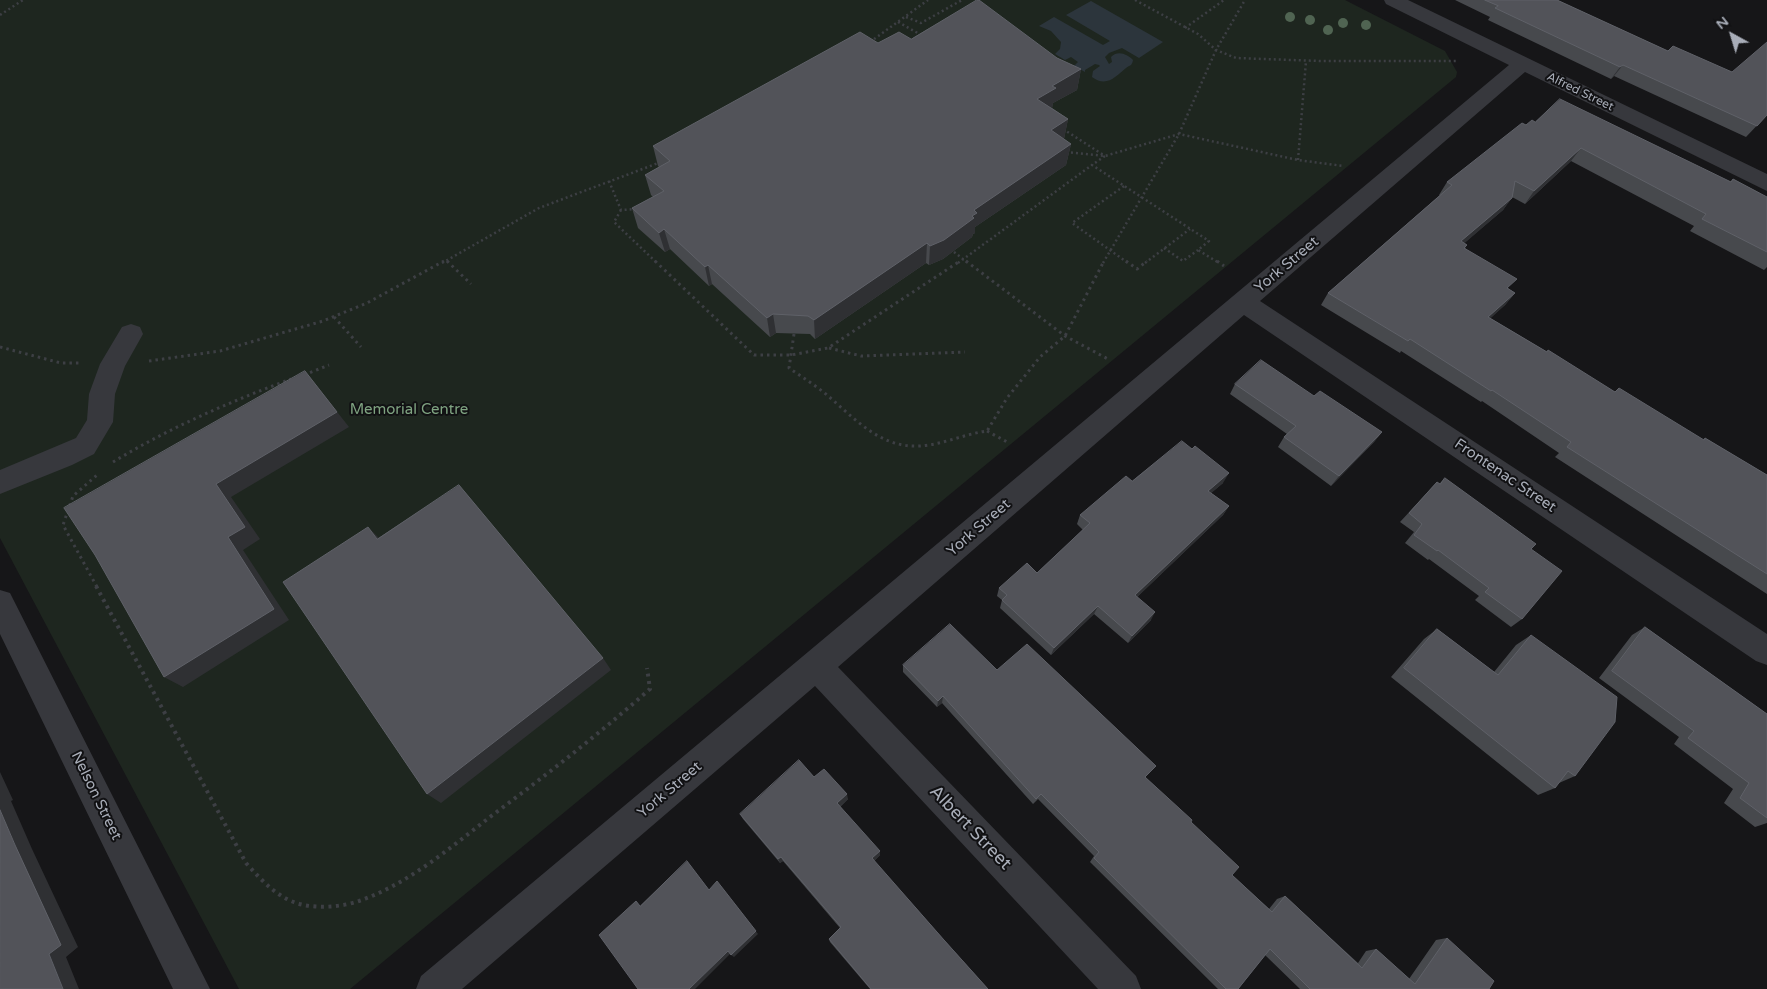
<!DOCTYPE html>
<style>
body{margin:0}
#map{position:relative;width:1767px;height:989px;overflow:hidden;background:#161618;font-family:"Varela Round",sans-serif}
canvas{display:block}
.north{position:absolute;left:1707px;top:10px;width:50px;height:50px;-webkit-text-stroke:4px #111113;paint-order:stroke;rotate:321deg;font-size:14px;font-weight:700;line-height:20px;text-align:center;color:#a8adb8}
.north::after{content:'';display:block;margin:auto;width:18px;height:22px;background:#a8adb8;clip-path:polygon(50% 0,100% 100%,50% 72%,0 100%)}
</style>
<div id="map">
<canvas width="1767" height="989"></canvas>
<div class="north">N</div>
</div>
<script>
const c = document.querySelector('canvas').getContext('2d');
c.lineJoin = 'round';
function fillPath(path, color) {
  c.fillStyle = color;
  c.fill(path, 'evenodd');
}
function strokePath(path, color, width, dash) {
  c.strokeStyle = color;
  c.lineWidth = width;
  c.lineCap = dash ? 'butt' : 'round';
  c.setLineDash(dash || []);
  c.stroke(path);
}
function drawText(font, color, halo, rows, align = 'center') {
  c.font = font + ' "Varela Round",sans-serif';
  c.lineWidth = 4;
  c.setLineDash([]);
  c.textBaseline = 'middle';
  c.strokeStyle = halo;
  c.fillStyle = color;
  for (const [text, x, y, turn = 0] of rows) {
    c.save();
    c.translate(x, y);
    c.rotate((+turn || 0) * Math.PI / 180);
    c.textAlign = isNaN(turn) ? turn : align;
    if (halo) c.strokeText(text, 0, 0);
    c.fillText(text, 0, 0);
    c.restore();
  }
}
const green = new Path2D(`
 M0 0H1345L1445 51 1457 72 1456 77 350 989H239L0 538Z`);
const water = new Path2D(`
 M1091 1 1163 42 1139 58 1122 48 1109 53 1105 57 1109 64 1112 62 1111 57C1118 50 1127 54 1133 60 1132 66 1130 65 1126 68 1116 76 1107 88 1092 77L1093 71 1100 66 1099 65 1095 64 1085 70V72L1074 66 1078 62 1071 57 1065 60 1055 54 1060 49 1061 42 1051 31 1039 26 1054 17 1103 45 1110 41 1066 15Z`);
const pathFar2 = new Path2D(`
 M1135 0 1198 34 1216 50 1236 58 1320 61H1458
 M0 15 23 0
 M906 17 921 23 962 0
 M898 22 923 36
 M1185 28 1224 0
 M870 42 928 0
 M1063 129 1105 156 1092 165 1209 241 1198 250 1219 263
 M1066 152 1105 156 1179 134 1298 160 1343 166
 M1298 160 1306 61
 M609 181 621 210 637 209
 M1124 186 1072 223 1128 263
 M621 210 614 222 657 263
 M1164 248 1183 261 1198 250
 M954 252 968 263
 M447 261 449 263
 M442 263 539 208 661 162
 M958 263 1092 165
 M1103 263 1179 134 1216 50 1245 0
 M1145 263 1190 229`);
const pathFar1 = new Path2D(`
 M447 261 471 284
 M655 261 754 355H791L828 348 960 261
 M966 261 1065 336 1108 359
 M1126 261 1137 269 1147 261
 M1217 261 1224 266
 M334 317 361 347
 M794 334 789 368C802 377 815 385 827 395 854 418 880 448 919 446 942 445 964 434 987 431L1007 398 1040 357 1065 336 1104 261
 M0 347 61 363H80
 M829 348 861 356 965 352
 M149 361 220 351 323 321 367 303 444 261
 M304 375 329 365
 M987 431 1009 443
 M113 462C169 428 229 402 291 379
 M97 587 63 525 73 496 97 475`);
const path = new Path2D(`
 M96 586 246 863C264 883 282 903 310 906 326 908 344 906 359 901 408 884 450 848 490 817 545 776 599 734 650 689L647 668`);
const minor = new Path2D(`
 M1384 0H1408L1767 174V191L1525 72 1260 301 1767 634V665L1756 661 1244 315 838 667 1136 976 1141 989H1098L815 686 462 989H416L421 976 1509 65 1386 4Z
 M131 324 140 327 143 334 125 366 115 394 113 422 94 454 72 465 0 494V470L76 438 87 420 89 394 100 364 122 327Z
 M0 590 10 593 210 989H173L0 634Z`);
const trees = [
 [1290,17],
 [1310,20],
 [1343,23],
 [1366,25],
 [1328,30]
];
const wall = new Path2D(`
 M1455 0H1557L1668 51 1732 72 1767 115 1746 137 1614 76 1611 79 1488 20 1490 17Z
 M911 39 1057 58 1081 69 1077 90 1053 103 1052 108 1068 119 1064 139 1071 144 1066 165 975 227V233L973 234 972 237 943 259 929 265 926 263 815 339 810 334 776 333 770 337 712 284 709 286 670 249 665 252 638 228 632 208 653 197 651 195 645 175 659 167 658 166 653 146 878 43Z
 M1535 122 1730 182 1733 179 1767 197V267L1764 270 1690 231 1694 226 1571 161 1525 204 1512 197 1503 210 1464 243 1467 245 1465 248 1509 289 1515 293 1505 305 1490 318 1547 352 1615 392 1703 440 1705 438 1767 475V594L1555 457 1559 453 1482 401 1481 402 1401 351 1400 353 1321 305 1328 293 1440 195H1439L1447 182 1526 125Z
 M1235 384 1314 396 1382 432 1374 442 1331 486 1278 447 1284 437 1287 434 1230 394Z
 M1445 478 1531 549 1522 619 1511 627 1475 600 1479 596 1429 559 1428 560 1405 543 1414 532 1400 522 1437 482 1439 484Z
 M1132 481 1223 483 1211 493 1229 506 1223 515 1137 597 1151 620 1128 643 1094 614 1051 655 1000 608 1002 600 997 596 999 588 1037 573 1083 530 1077 524 1080 515Z
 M1645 627 1767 714V823L1755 827 1724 803 1733 789 1674 744 1679 737 1599 678 1632 635Z
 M1437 629 1494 672 1516 645 1531 635 1575 776 1559 783 1555 788 1538 795 1391 677 1424 639Z
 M903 665 997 670 1145 777 1191 822 1232 875 1269 909 1277 899 1285 896 1358 963 1366 951 1376 949 1409 979 1436 940 1447 938 1489 989H1300L1265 955 1238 989H1218L1090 862 1094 856 1038 799 1033 804 942 703 937 707 903 672Z
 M814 777 848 799 840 807 880 855 874 861 944 940 988 989H870L830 942 829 939 840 928 783 861 780 863 743 819 740 814Z`);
const shadedWall = new Path2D(`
 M1623 65 1614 76 1611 79 1620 67Z
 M1081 69 1077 90 1053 103 1052 109 1037 99 1052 86Z
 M1068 119 1064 139 1048 151 1051 130Z
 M1071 144 1066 165 975 227V233L973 234 972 237 943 259 929 265 930 246 974 210Z
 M1581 148 1571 161 1525 204 1534 191Z
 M1512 198 1503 210 1452 254 1461 241Z
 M664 229 670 249 665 252 659 233Z
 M927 243 926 263 815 339 814 320Z
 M708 265 712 284 709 286 705 267Z
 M1515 293 1505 305 1479 329 1488 317Z
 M773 314 776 333 770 337 767 318Z
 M305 371 349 427 231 497 260 539 243 550 289 620 183 687 164 677 228 537 216 484Z
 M1382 432 1374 442 1331 486 1339 476Z
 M1229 473 1223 483 1203 500 1208 491Z
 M1229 506 1223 515 1131 603 1135 595Z
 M368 527 382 541 377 539Z
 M1098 606 1094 614 1051 655 1054 648Z
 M1155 612 1151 620 1128 643 1132 636Z
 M603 658 611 670 441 803 427 794Z
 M943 696 942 703 937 707 938 701Z
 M0 772 13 800 11 801 32 849 78 947 66 957 79 989H63L49 954 15 845 0 810Z
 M847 794 848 799 838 808 837 803Z
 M880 851V855L872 863V858Z
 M781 857 783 861 780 863 778 859Z
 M720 885 758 934 734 957 731 955Z
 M728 951 731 953 695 989H689Z`);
const building = new Path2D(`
 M977 0H979L1057 58 1081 69 1052 86 1056 88 1037 99 1068 119 1051 130 1071 144 974 210 977 213 972 216 974 218 944 240 930 246 927 243 814 320 808 316 773 314 767 318 708 265 705 267 664 229 659 233 632 208 664 191 645 175 670 161 653 146 860 32 878 43 899 32 911 39Z
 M1485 0H1557L1668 51 1673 46 1732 72 1767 42V115L1757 126 1623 65 1620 67 1495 8 1498 6Z
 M1560 99 1731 182 1733 179 1767 197V252L1702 219 1706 214 1581 148 1534 191 1515 181 1512 198 1461 241 1467 245 1464 248 1517 279 1507 288 1515 293 1488 317 1547 352 1548 350 1615 392 1619 388 1704 440 1705 438 1767 475V574L1567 447 1571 442 1492 390 1491 391 1410 339 1408 341 1328 293 1452 185 1447 182 1522 123 1526 125 1532 120 1535 122Z
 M1261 360 1314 396 1320 391 1382 432 1339 476 1284 437 1296 426 1235 384Z
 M305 371 337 412 216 484 245 527 228 537 274 609 164 677 95 555 64 508Z
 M1182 441 1192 449 1195 446 1229 473 1208 491 1229 506 1135 595 1155 612 1132 636 1098 606 1054 648 1002 600 1007 595 999 588 1027 563 1037 573 1090 523 1080 515 1126 476 1132 481Z
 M1445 478 1536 544 1531 549 1562 571 1522 619 1485 592 1489 588 1438 550 1437 551 1414 535 1422 524 1409 513 1437 482 1440 484Z
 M459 485 603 658 427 794 283 582 368 527 377 539Z
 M950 624 997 670 1027 644 1156 766 1145 777 1192 820 1191 822 1239 867 1232 875 1272 912 1285 896 1362 968 1376 949 1415 984 1447 938 1494 981 1489 989H1310L1270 949 1238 989H1226L1094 858 1099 852 1041 794 1036 799 943 696 938 701 903 665Z
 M1645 627 1767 714V818L1740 798 1749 783 1688 738 1694 731 1612 671Z
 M1437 629 1498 675 1531 635 1617 697 1615 722 1575 776 1568 771 1555 788 1404 668Z
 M799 760 814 777 824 769 847 794 837 803 880 851 872 858 944 940 988 989H871L829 939 841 927 781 857 778 859 740 814Z
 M0 810 15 845 61 945 49 954 63 989H0Z
 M687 861 709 890 717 881 756 931 731 955 728 951 689 989H638L599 935 636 901 640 906Z`);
const farStreetnames = [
 ["Alfred Street",1580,92,26]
];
const streetNames = [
 ["York Street",1287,265,-40],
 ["Frontenac Street",1505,476,34],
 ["York Street",979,528,-41],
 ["York Street",670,790,-40],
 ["Nelson Street",96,796,64]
];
const parkNames = [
 ["Memorial Centre",409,410]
];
const nearStreetnames = [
 ["Albert Street",970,828,46]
];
fillPath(green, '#1e261f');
fillPath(water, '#2c353c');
strokePath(pathFar2, '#3d3f44', 2.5, [2, 3]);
strokePath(pathFar1, '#3d3f44', 3, [2.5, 4]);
strokePath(path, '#3d3f44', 4, [3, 4.5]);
fillPath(minor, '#37383d');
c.fillStyle = '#506452';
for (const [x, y] of trees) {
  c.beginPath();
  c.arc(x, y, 5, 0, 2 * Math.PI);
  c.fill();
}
fillPath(wall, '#47494d');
fillPath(shadedWall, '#2f3033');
fillPath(building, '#525359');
strokePath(building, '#5f6168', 1);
drawText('12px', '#a8adb8', '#111113', farStreetnames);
drawText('15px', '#a8adb8', '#111113', streetNames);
drawText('15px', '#7fa381', '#111113', parkNames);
drawText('18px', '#a8adb8', '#111113', nearStreetnames);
</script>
